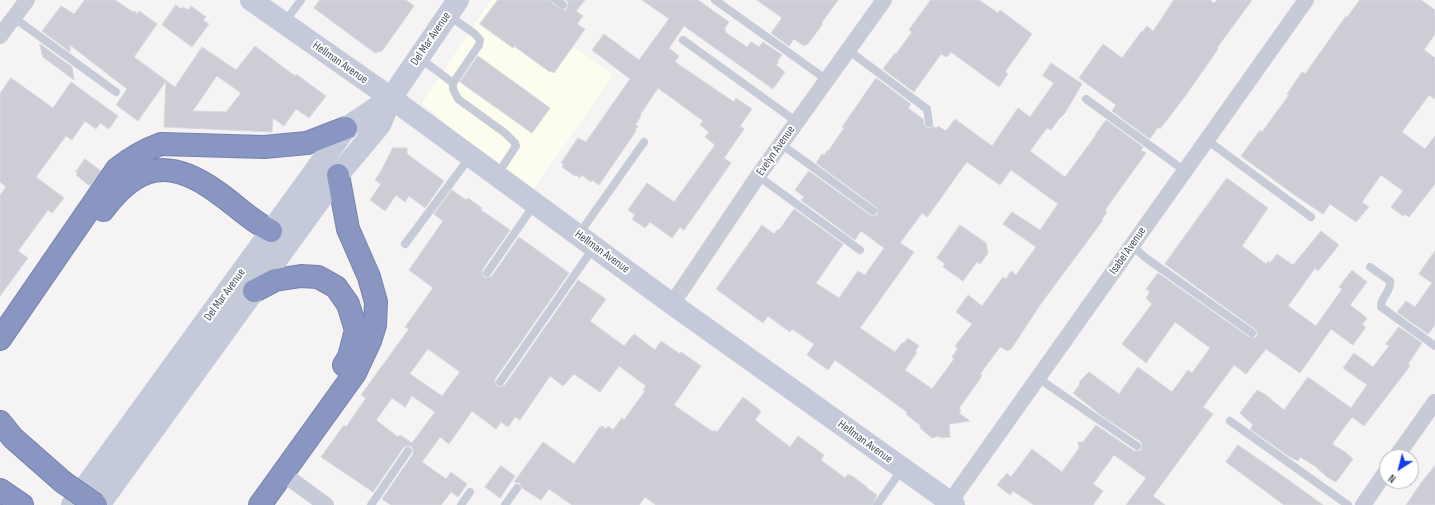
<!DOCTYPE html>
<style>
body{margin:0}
#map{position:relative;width:1435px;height:505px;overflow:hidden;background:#f5f3f3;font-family:"Sofia Sans Condensed",sans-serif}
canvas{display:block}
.north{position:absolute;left:1379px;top:449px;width:40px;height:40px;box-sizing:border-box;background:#fff;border:1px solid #b6b9c0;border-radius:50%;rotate:216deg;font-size:11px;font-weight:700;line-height:16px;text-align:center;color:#495061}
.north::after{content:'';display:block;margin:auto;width:14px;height:18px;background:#153bed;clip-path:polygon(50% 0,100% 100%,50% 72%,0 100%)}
</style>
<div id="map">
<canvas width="1435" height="505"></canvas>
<div class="north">N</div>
</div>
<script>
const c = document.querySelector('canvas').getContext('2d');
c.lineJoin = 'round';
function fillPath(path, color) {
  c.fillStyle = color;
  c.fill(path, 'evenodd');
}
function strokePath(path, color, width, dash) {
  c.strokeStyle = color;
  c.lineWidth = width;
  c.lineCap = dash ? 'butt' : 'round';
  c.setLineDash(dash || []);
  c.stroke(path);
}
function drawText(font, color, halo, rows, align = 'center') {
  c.font = font + ' "Sofia Sans Condensed",sans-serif';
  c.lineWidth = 4;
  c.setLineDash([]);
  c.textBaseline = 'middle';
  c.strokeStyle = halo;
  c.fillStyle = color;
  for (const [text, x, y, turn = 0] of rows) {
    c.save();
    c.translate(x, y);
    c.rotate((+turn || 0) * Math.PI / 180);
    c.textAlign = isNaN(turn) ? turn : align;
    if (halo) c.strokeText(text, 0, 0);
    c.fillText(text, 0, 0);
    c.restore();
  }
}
const commercial = new Path2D(`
 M491 0H509L613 75 529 196 422 103Z`);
const building = new Path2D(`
 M85 0H115L133 12 134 11 138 14 139 11 157 24 134 57 175 87 202 47 236 70 255 46 295 76 296 74 326 96 309 118 296 109 284 126 273 118 272 132 164 127 166 81 138 121 116 105 127 89 70 45V52L42 31 61 6 74 14ZM217 76 241 93 226 112 193 111Z
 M320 0H406L414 6 382 51 375 53 314 8Z
 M498 0H551L553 4 563 10H566L568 6V2L565 0H585L576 11 583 16 577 24 585 29 554 73 551 71 550 72 514 46 513 48 480 24Z
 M642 0H698L729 22 724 29 726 30 725 32 747 47 751 42 759 47 763 42 782 55 777 61 779 62 776 65 785 72 773 89 684 26 669 48 679 56 675 62 731 100 734 102 736 98 752 109 740 126 744 129 724 158 731 163 684 230 680 227 672 238 650 222 645 228 632 219 635 215 628 210 647 183 674 202 715 145 705 137 709 132 700 125 703 121 658 88 640 115 641 116 635 125 638 126 635 130 636 131 599 185 592 180 591 182 582 175 580 178 576 175 575 176 562 167 564 164 561 163 578 138 586 142 630 79 592 50 604 34 639 60 669 19Z
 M757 0H838L822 22V25L807 45 806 44 804 46 794 39 789 46 771 33 782 18Z
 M931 0H979L998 13 1000 10 1032 34 1005 72 1008 74 999 87 951 52 947 57 941 54 914 92 883 69 895 53 896 54 912 32 909 30Z
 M1174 0H1210L1214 3 1217 0H1252L1217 48 1218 49 1186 95 1160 129 1158 127 1150 139 1112 111 1116 105 1079 78 1103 44 1122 58 1141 32H1142L1147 26 1153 31Z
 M1360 0H1421L1435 10V34L1424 50 1435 58V99L1429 95 1402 132 1425 149 1435 136V184L1409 217 1404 214 1403 216 1391 207 1403 191 1381 175 1362 202 1369 207 1356 222 1330 204 1323 214 1296 196 1241 156 1260 130 1262 132 1289 95 1287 94 1302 72 1305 74 1346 16 1347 17Z
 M176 5 181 9 183 7 188 10 191 6 206 17 203 20 209 24 192 47 162 25Z
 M40 44 72 67 74 80 43 57Z
 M478 56 550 108 532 133 460 82Z
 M1051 63 1082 84 1065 113 1059 119 1051 130 1047 128 1030 151 1065 177 1096 135H1095L1106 120 1143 147 1141 150 1146 153 1105 210 1107 212 1102 219 1103 220 1040 305 1011 349H1010L1008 351 1000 347 980 374 982 375 978 382 959 408 961 410 959 413 970 421 949 424 950 437 941 438 938 436 932 438 920 428 921 426 906 414 907 412 835 360 828 370 807 355 814 344 792 329 790 332 768 316 763 323 716 289 762 225 774 234 778 229 779 230 794 209 843 244 816 283 839 298 858 271 865 275 884 248 861 231 855 240 801 200 804 197 795 190 808 172H810L870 215 873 216 877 215 878 211 876 207 816 163 822 154 824 155 828 150H829L844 128 842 127 876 78 911 104 908 108 923 119 924 124 927 128H930L933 126 936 128 938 126 946 131 955 119 992 146 1018 108 1030 117 1054 83 1043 76ZM967 162 1000 185 1011 170 1058 204 1040 230 1012 212 1003 224 1036 247 1016 275 1011 271 1006 279 1003 277 982 306 968 295 956 312 972 324 955 346 958 348 952 357 954 359 932 389 905 370 917 352 915 351 919 346 908 338 904 343 903 342 895 352 860 328 914 252 900 243 922 213 927 217Z
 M11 78 53 108 71 82 118 116 109 129 100 123 96 129 85 121 72 140 66 136 36 177 64 198 52 213 48 210 18 251 28 258 0 296V195L6 187 0 182V94Z
 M393 148H407V154L444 181 425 208 409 196 405 202 396 195 385 211 370 200 381 184 375 180 381 171Z
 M85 159 101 171 90 186 76 175 78 173 76 172Z
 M1227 178 1268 208 1242 246 1266 264 1268 261 1270 263 1277 254 1293 265 1321 231 1339 245 1318 271 1315 268 1288 306 1316 326 1342 289 1339 287 1352 270 1367 282 1350 305 1367 318 1362 325 1366 327 1353 345 1331 329 1300 373 1266 349 1246 374 1234 365 1203 407 1213 414 1153 496 1165 505H1126L1146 478 1114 455 1093 484 1103 491 1093 505H1034L1013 491 1010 495 997 485 1007 473 1011 477 1032 449 1062 472 1079 448 1078 442H1083L1096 425 1134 451H1139L1142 449V444L1140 441 1102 416 1073 393 1079 386 1080 381 1089 372 1119 394 1138 367 1172 392 1188 370 1192 373 1210 348 1175 322 1146 363 1122 344 1152 304 1146 298 1150 292 1146 289 1158 273 1249 337 1254 338 1257 336V331L1255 329 1165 264Z
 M452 190 466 200 468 198 482 208 481 210 510 230 482 270V273L484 277 487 278 492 276 519 237 569 273 495 379V382L497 386 500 387 505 385 578 280 606 299 590 321 624 346 634 334 655 350 661 341 680 354 681 352 701 366 674 405 713 432 714 430 717 432 743 397 761 411 755 420 790 447 798 436 824 455 821 460 845 478 848 474 851 476V475L867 487V488L877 495 872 505H656L645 497 639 505H572L549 489 541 500 522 488 520 483 514 482 543 442 574 464 599 428 602 426 606 429 608 426 613 430 622 418 624 420 645 391 643 390 646 386 619 366 600 392 574 374 563 386 550 376 520 420 515 417 508 427 501 422 496 429 472 411 449 444 440 437 422 462 446 479 451 472 467 484 458 497 451 492 441 505H391L382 499 413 454V449L411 446H406L403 448 373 492 321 457 344 425 346 427 366 398 361 395 409 329 405 327 433 288 409 270 443 221 434 214ZM428 349 460 372 442 396 410 374ZM412 396 435 412 412 443 400 435 398 437 376 420 392 398 405 407Z
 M960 225 986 243 988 253 980 264 977 262 963 281 943 267 945 264 937 258Z
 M1435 251V325L1428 334 1397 312 1406 301 1415 307 1432 283 1419 274Z
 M1399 327 1422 343 1408 364 1410 366 1364 426 1352 417 1332 444 1345 452 1353 459 1336 482 1327 477 1315 466 1300 457 1298 461 1290 457 1250 429 1253 425 1240 413 1257 390 1266 395 1284 410 1308 377 1351 408 1367 385 1343 368 1354 353 1373 367 1389 346 1386 344Z
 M1238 445 1280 474 1323 505H1284L1226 462Z
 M501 466 515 476 500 498 485 487Z
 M1435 466V505H1406L1421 483Z`);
const lane = new Path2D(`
 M556 0 563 5
 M715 0 827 80
 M448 15 475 34 480 40 479 45 453 83V89L458 99 505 133 515 143 516 146 497 175
 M13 17 116 92
 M284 23 301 0
 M683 40 797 122
 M848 50 927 109 929 123
 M420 58 453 83
 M1086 99 1185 171
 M1207 140 1311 217
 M781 144 873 211
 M758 176 860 250
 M579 234 644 142
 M405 244 470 157
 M1132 246 1146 258 1252 333
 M1370 267 1390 281C1391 294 1381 295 1381 307L1435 346
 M487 273 534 205
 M1038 378 1137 446
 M500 382 594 247
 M1230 421 1348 505
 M371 505 408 451
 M461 505 470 492
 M505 505 517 488
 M877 505 902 469`);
const street = new Path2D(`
 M0 36 27 0
 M672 304 758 176 884 0
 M1396 457 1435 402
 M282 473 326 505
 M950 502 1306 0
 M1363 505 1387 470`);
const secondary = new Path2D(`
 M251 0 391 98 672 304 954 505
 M72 505 346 128 391 98
 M99 505 338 175 380 125 391 98 458 0`);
const highway = new Path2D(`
 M103 210C138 163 170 158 217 192 236 205 251 221 271 231
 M254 291 275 280 301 276 318 277 336 287 348 304 356 330 349 357 344 365
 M0 339 117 169C131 158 144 150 161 144L264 147 307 143 346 128
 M0 422 13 438 63 482
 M0 490 22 505
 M260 505 355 373 370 341 375 325 376 302 369 277 348 229 338 175`);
const highwayBridge = new Path2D(`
 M63 482 96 505`);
const streetNames = [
 ["Del Mar Avenue",431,39,-56],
 ["Hellman Avenue",340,63,35],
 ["Evelyn Avenue",776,151,-55],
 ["Isabel Avenue",1128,251,-55],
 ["Hellman Avenue",602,252,36],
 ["Del Mar Avenue",225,295,-54],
 ["Hellman Avenue",865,442,36]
];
fillPath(commercial, '#fdfdef');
fillPath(building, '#cdced5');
strokePath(building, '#d7d7de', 1);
strokePath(highway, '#7581ae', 24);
strokePath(lane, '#c7cbd7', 8);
strokePath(street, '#c7cbd7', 16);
strokePath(secondary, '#c5cadb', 22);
strokePath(highway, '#8a96c2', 22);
strokePath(highwayBridge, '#7581ae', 24, []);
strokePath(highwayBridge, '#8a96c2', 22);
drawText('12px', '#495061', '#fff', streetNames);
</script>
